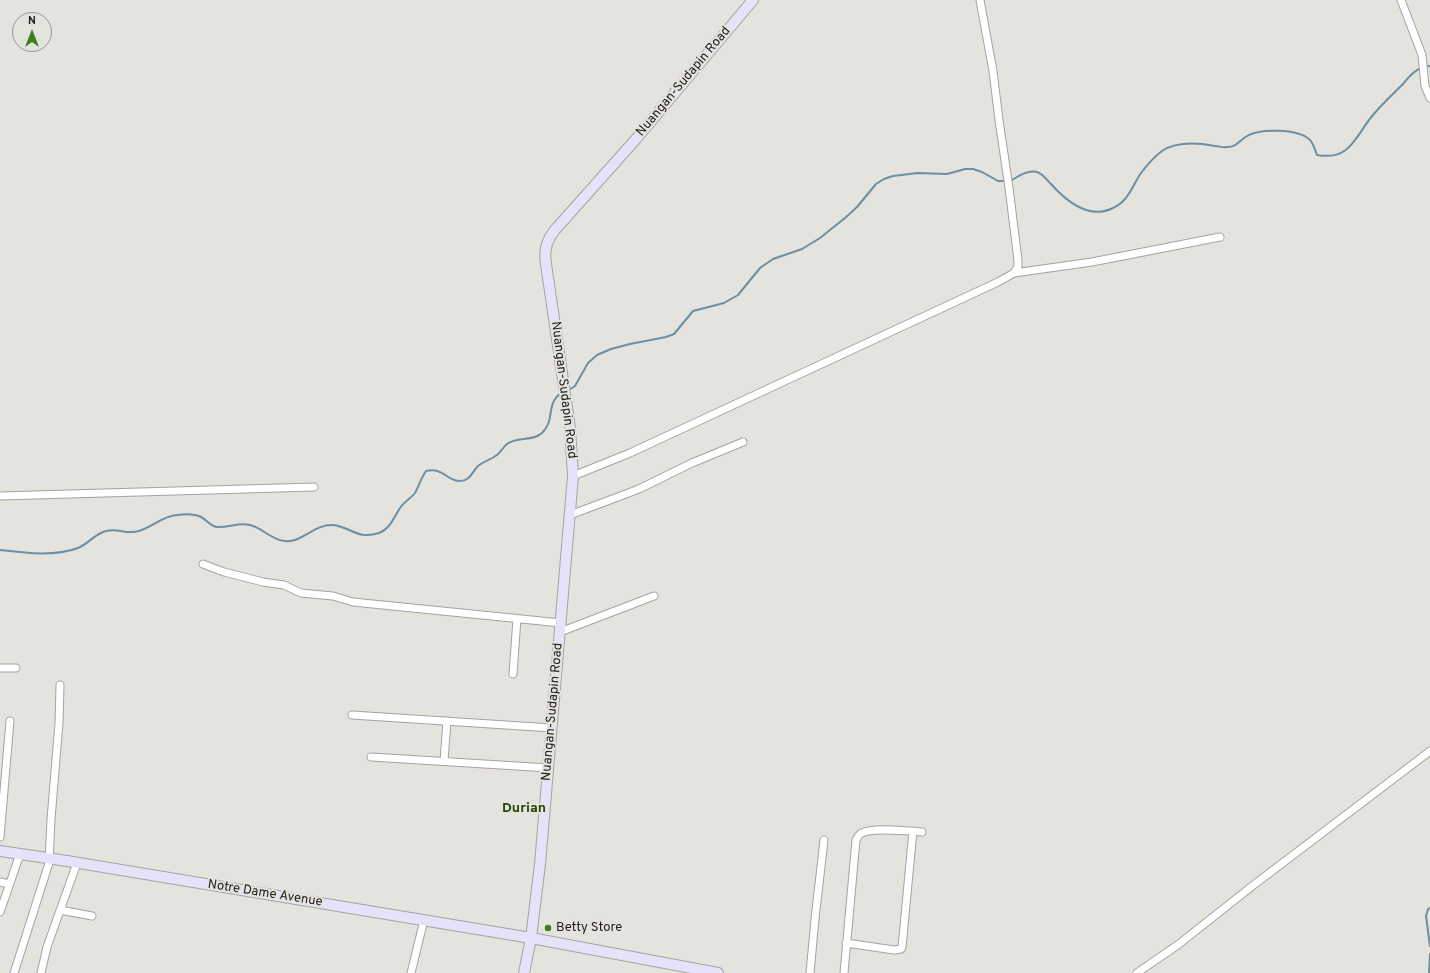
<!DOCTYPE html>
<style>
body{margin:0}
#map{position:relative;width:1430px;height:973px;overflow:hidden;background:#e5e3de;font-family:Overpass,sans-serif}
canvas{display:block}
.north{position:absolute;left:12px;top:12px;width:40px;height:40px;box-sizing:border-box;background:#e5e3de;border:1px solid #979592;border-radius:50%;rotate:0deg;font-size:11px;font-weight:700;line-height:16px;text-align:center;color:#22211f}
.north::after{content:'';display:block;margin:auto;width:14px;height:18px;background:#3e7e1d;clip-path:polygon(50% 0,100% 100%,50% 72%,0 100%)}
</style>
<div id="map">
<canvas width="1430" height="973"></canvas>
<div class="north">N</div>
</div>
<script>
const c = document.querySelector('canvas').getContext('2d');
c.lineJoin = 'round';
function strokePath(path, color, width, dash) {
  c.strokeStyle = color;
  c.lineWidth = width;
  c.lineCap = dash ? 'butt' : 'round';
  c.setLineDash(dash || []);
  c.stroke(path);
}
function drawText(font, color, halo, rows, align = 'center') {
  c.font = font + ' Overpass,sans-serif';
  c.lineWidth = 4;
  c.setLineDash([]);
  c.textBaseline = 'middle';
  c.strokeStyle = halo;
  c.fillStyle = color;
  for (const [text, x, y, turn = 0] of rows) {
    c.save();
    c.translate(x, y);
    c.rotate((+turn || 0) * Math.PI / 180);
    c.textAlign = isNaN(turn) ? turn : align;
    if (halo) c.strokeText(text, 0, 0);
    c.fillText(text, 0, 0);
    c.restore();
  }
}
const stream = new Path2D(`
 M1428 66H1430
 M1012 180C1020 175 1028 170 1037 172 1043 174 1047 180 1051 184 1067 202 1089 220 1113 208 1129 201 1132 186 1141 173 1147 165 1154 157 1162 151 1177 141 1199 143 1215 146 1219 146 1223 148 1227 147 1237 147 1240 140 1247 136 1260 128 1297 129 1309 139 1313 142 1315 150 1317 155 1351 161 1355 136 1373 115 1382 104 1393 94 1403 84 1408 78 1413 71 1421 68
 M569 390 575 386 588 363 597 355 611 349 630 344 666 337 674 334 693 311 724 303 738 295 760 268 773 259 802 249 820 238 845 218 857 207 876 184 884 179 893 176 918 173 947 174 965 169H973L982 172 998 181H1004
 M0 550C25 553 54 557 78 548 88 544 96 533 106 531 118 528 127 535 139 531 153 527 162 516 177 515 185 514 195 514 201 517 207 520 210 526 217 527 228 528 238 522 250 525 263 528 271 540 285 541 302 543 314 524 333 525 351 527 357 540 379 533 390 529 394 517 400 508 404 502 411 498 415 493 419 486 421 478 426 471 444 467 446 481 460 481 470 481 472 472 478 466 483 462 489 460 494 457 501 453 502 448 507 444 517 436 532 442 542 433 556 419 545 405 561 393
 M1430 908 1428 909 1426 916 1430 946
 M1429 973 1430 954`);
const street = new Path2D(`
 M980 0 993 71 999 120 1009 188 1018 260V266L1014 273
 M1401 0 1422 55 1425 86 1430 98
 M573 476 630 453 998 282 1014 273 1092 262 1220 237
 M0 496 314 487
 M570 515 639 489 692 463 743 442
 M203 564 224 572 263 582 284 585 301 593 333 596 353 602 561 623
 M560 632 654 596
 M0 668H16
 M513 674 517 619
 M352 715 552 728
 M371 757 549 768
 M444 761 447 721
 M0 837 10 721
 M0 882 9 884
 M60 910 92 916
 M0 912 20 854
 M846 943 894 950 901 949 902 947 913 831
 M14 973 49 863 51 819 59 723 60 685
 M41 973 47 947 77 863
 M411 973 424 920
 M810 973 815 919 824 840
 M844 973 856 840C858 837 859 834 862 833 873 827 908 831 922 832
 M1137 973 1179 944 1251 887 1430 751`);
const secondary = new Path2D(`
 M0 851 67 861 531 938 718 973
 M524 973 531 938 540 864 573 476 570 428 546 264C544 251 546 242 554 231L636 139 753 0`);
const markers = [
 [548,928,4,"#3e7e1d"]
];
const streetNames = [
 ["Nuangan-Sudapin Road",684,82,-50],
 ["Nuangan-Sudapin Road",563,390,83],
 ["Nuangan-Sudapin Road",553,712,-85],
 ["Notre Dame Avenue",265,894,9]
];
const poiNames = [
 ["Betty Store",556,928]
];
const neighbourhoodNames = [
 ["Durian",524,809]
];
strokePath(stream, '#6a90a5', 2);
strokePath(street, '#a5a39e', 9);
strokePath(secondary, '#a5a39e', 12);
strokePath(street, '#fff', 7);
strokePath(secondary, '#e5e2fa', 10);
for (const [x, y, r, color] of markers) {
  const dot = new Path2D();
  dot.arc(x, y, r, 0, 2 * Math.PI);
  c.fillStyle = color;
  c.fill(dot);
  strokePath(dot, '#e5e3de', 1.5);
}
drawText('13px', '#22211f', '#e5e3de', streetNames);
drawText('13px', '#22211f', '#e5e3de', poiNames, 'left');
drawText('bold 14px', '#1e4708', '#e5e3de', neighbourhoodNames);
</script>
